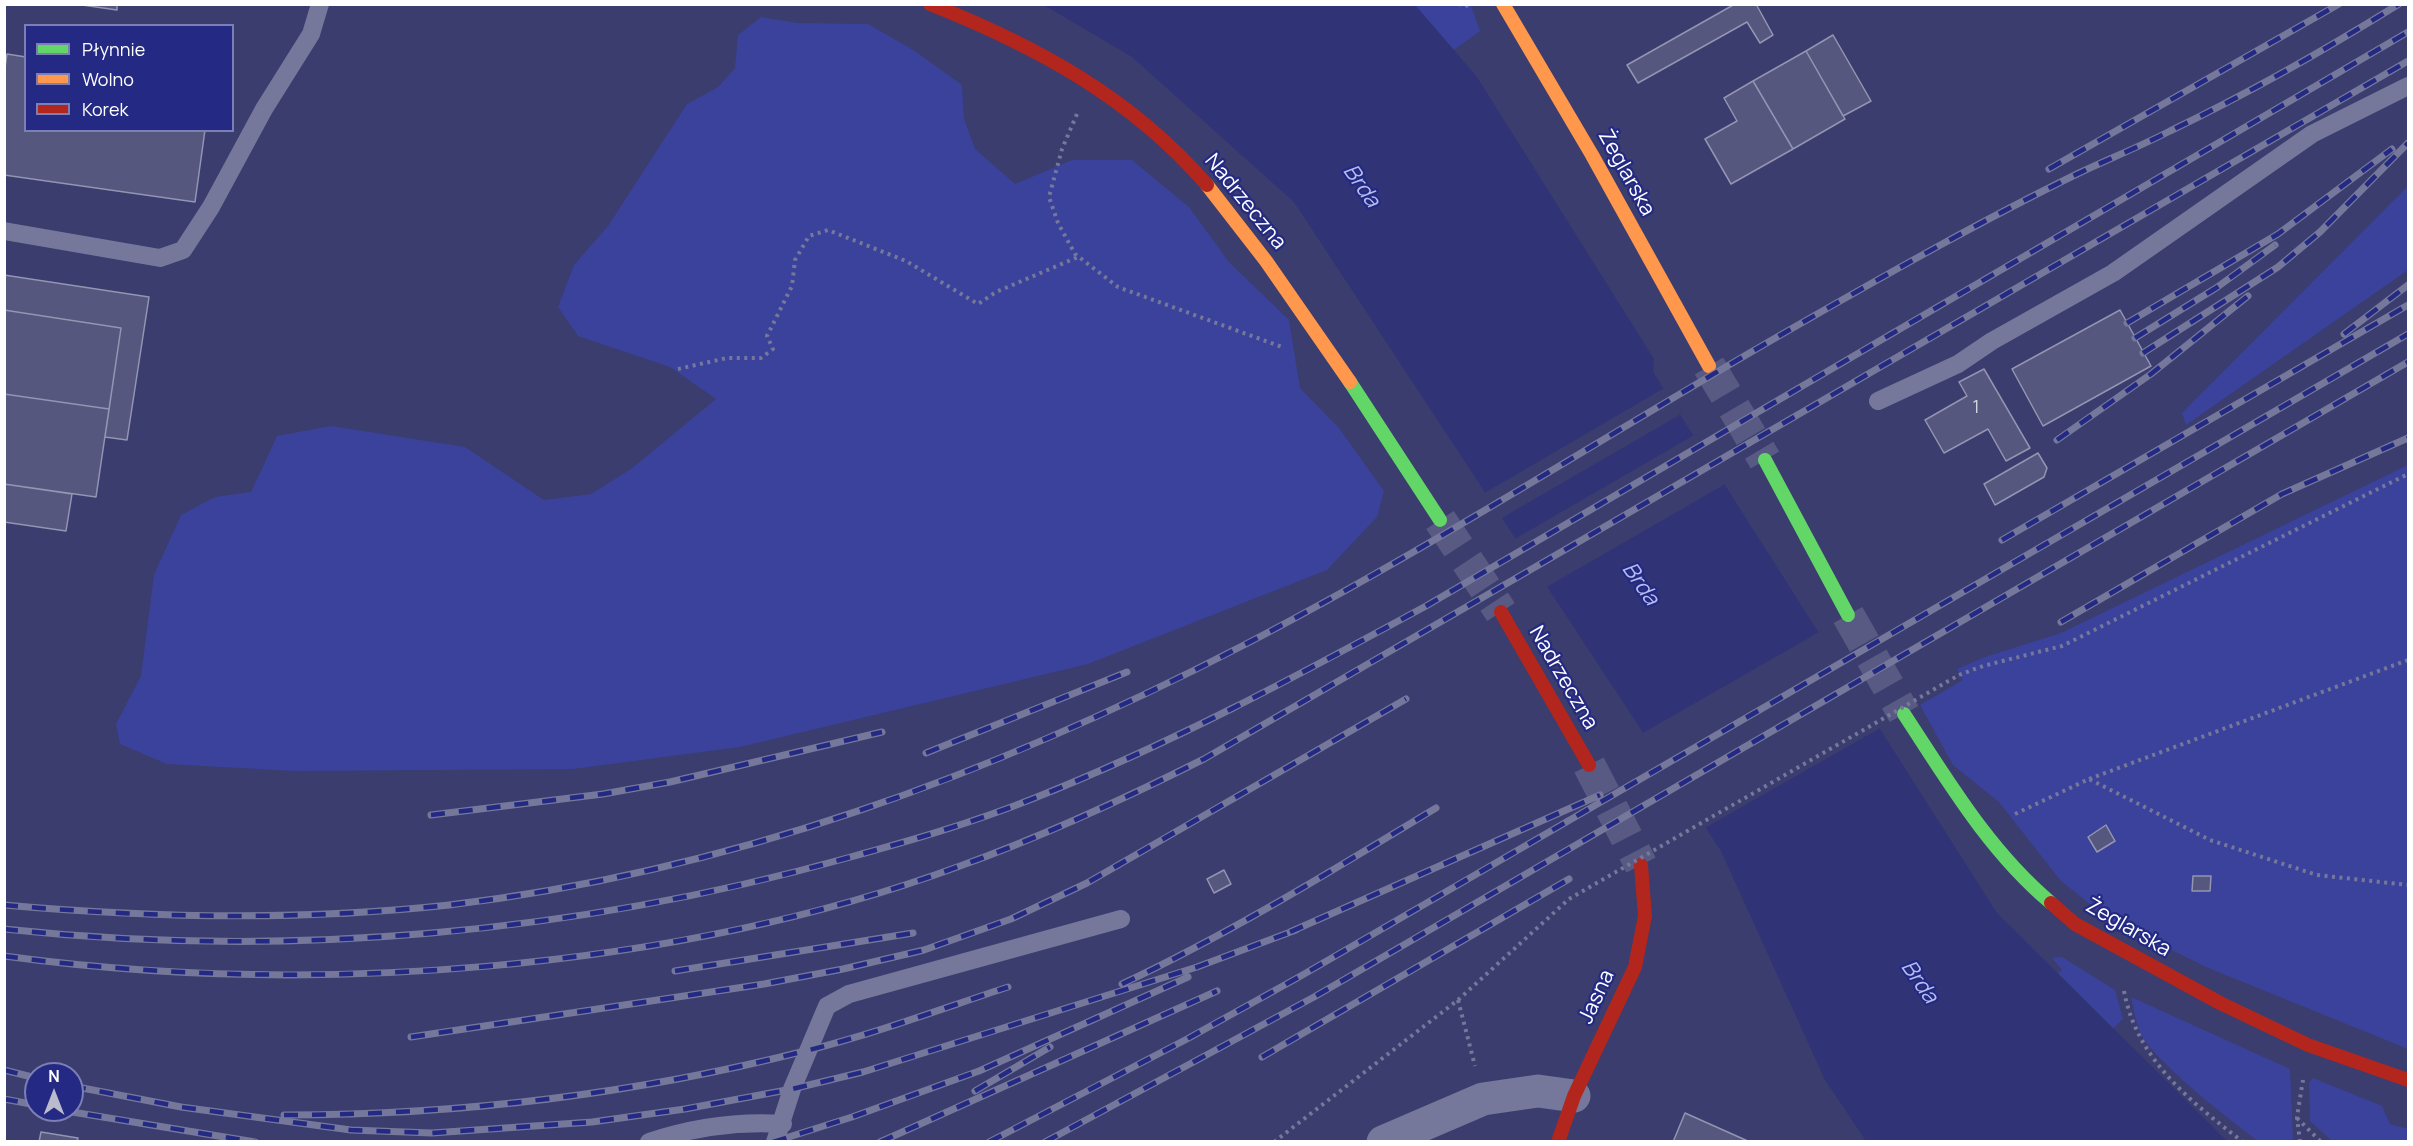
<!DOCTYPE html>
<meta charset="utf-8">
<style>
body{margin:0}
#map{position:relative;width:2413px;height:1146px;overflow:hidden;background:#3a3d6d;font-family:Manrope,sans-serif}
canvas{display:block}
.frame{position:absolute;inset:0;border:6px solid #fff;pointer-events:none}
.legend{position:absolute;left:24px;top:24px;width:210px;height:108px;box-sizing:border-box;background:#242a83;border:2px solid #7c7fb5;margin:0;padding:8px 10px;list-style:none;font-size:18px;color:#fff}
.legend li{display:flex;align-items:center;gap:12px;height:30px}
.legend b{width:30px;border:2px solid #7c7fb5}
.north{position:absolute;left:24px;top:1062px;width:60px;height:60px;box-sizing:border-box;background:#242a83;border:2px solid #7c7fb5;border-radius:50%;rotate:0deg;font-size:16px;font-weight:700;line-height:24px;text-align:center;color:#fff}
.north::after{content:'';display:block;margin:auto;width:21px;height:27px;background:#babbcc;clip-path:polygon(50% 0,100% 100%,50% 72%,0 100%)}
</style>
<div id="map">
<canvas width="2413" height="1146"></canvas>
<div class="frame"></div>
<ul class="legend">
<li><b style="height:8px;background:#63d668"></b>Płynnie</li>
<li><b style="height:8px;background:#ff974d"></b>Wolno</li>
<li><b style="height:8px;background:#b3261e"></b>Korek</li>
</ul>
<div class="north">N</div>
</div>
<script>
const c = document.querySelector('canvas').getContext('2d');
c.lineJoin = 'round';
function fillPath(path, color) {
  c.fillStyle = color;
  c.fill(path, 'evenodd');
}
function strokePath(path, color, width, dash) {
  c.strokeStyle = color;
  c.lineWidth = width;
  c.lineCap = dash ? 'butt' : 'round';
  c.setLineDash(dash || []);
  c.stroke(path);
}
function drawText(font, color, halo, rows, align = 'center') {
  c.font = font + ' Manrope,sans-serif';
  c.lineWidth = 4.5;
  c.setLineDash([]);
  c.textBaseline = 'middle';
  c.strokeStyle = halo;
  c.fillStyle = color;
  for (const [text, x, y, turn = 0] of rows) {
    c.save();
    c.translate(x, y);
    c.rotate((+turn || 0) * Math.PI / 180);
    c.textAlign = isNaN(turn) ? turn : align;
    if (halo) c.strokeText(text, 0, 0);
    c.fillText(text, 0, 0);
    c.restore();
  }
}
const green = new Path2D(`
 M1415 5H1471L1480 31 1454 50Z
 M761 17 797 23 868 24 915 51 962 85 964 119 975 149 1015 184 1072 160H1132L1189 207 1229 262 1289 320 1300 388 1339 428 1384 491 1377 517 1327 570 1088 664 740 747 573 769 296 771 167 764 120 744 116 724 141 676 154 575 181 515 215 497 251 492 277 436 331 426 465 447 544 500 591 494 631 469 716 399 670 367 578 336 558 307 574 265 608 226 687 104 718 87 735 68 738 35Z
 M2408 186V270L2186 425 2182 413Z
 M2408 465V1049L2206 967 2107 918 2060 880 1999 802 1953 765 1920 705 1963 680 1957 669 1985 657 2061 633Z
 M2062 957 2115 990 2123 1019 2110 1031 2057 974 2062 970 2052 958Z
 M2131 997 2290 1069 2293 1141H2258C2231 1121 2157 1063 2142 1036 2136 1024 2134 1010 2131 997Z
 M2313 1078 2382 1106 2390 1124 2408 1129V1141H2332L2310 1121 2309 1083Z`);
const water = new Path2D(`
 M1044 5H1415L1477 77 1654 359 1653 372 1997 913 2227 1141H1866L1825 1080 1721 851 1294 202 1132 57Z`);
const pier = new Path2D(`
 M1666 387 1683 413 1500 519 1483 494Z
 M1696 434 1727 483 1545 588 1513 540Z
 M1821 631 1882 727 1703 829 1641 734Z`);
const building = new Path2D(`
 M75 4H117V10Z
 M1735 4H1756L1773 35 1760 43 1747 22 1638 83 1627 65Z
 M1833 35 1871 101 1843 116 1806 51Z
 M1806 51 1845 119 1793 149 1753 81Z
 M7 54 26 57V130H205L195 202 4 175V75Z
 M1753 81 1793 149 1731 184 1705 139 1737 121 1724 98Z
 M4 275 149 297 127 440 105 437 121 328 4 310Z
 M4 310 121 328 109 409 4 394Z
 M2120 310 2151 366 2043 426 2012 369Z
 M1984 369 2030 448 2006 461 1988 429 1944 453 1925 420 1967 396 1959 382Z
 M4 394 109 409 96 497 4 484Z
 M2038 453 2047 468 2044 477 1995 505 1984 484Z
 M4 484 72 494 66 531 4 522Z
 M2106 825 2115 841 2097 852 2088 837Z
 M1224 870 1231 884 1214 893 1207 879Z
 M2193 876H2211L2210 891H2192Z
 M1685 1113 1750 1142H1673Z
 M41 1132 78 1138 77 1142H39Z`);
const secondaryTunnel = new Path2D(`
 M1709 366 1765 460
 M1440 520 1501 612
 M1848 615 1904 714
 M1589 765 1641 865`);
const path = new Path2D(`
 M1458 4 1470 6
 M1077 114 1062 149 1049 197 1058 223 1075 254 1118 287 1282 347
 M678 369 727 358H761L773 349 767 336 792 286 795 260 809 236 828 230 906 261 978 304 996 292 1078 257
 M1959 675 1983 666 2062 646 2408 474
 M2089 779 2408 660
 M2015 814 2089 779 2210 840 2317 875 2408 885
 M2124 991C2137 1060 2190 1101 2243 1142
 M1458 1000 1475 1066
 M2297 1118 2321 1142
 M1274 1142 1458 1000 1569 899
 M2300 1142 2297 1117 2303 1080`);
const lane = new Path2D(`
 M4 231 160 258 183 250 211 207 264 109 311 34 320 4
 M1878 401 1958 364 1992 341 2113 273 2312 134 2408 86
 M649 1142C694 1127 736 1121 783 1124
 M775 1142 792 1089 827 1006 849 994 1121 919`);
const street = new Path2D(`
 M1383 1142 1483 1099 1538 1091 1574 1096`);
const fast = new Path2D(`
 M1350 382 1440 520
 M1765 460 1848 615
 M1904 714C1948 781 1989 851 2051 903`);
const slow = new Path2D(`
 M1503 4 1592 155 1709 366
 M1207 185 1266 261 1350 382`);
const jam = new Path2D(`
 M930 4C1036 46 1132 98 1207 185
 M1501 612 1589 765
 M2051 903 2075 924 2220 1003 2308 1045 2408 1080
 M1558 1142 1574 1096 1635 967 1645 916 1641 865`);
const rail = new Path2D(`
 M2049 169 2339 4
 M2127 323 2278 234 2392 149
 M2344 334 2408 285
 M2135 338 2216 288 2275 245
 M2143 353 2278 267 2320 232 2408 143
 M2057 440 2151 374 2248 296
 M2002 540 2408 305
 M2061 622 2282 494 2408 438
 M926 753 1127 672
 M431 815 603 794 670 782 882 732
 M4 905C152 918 302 921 449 905 729 872 994 774 1242 646 1432 548 1612 431 1798 325 1889 273 1981 221 2075 175 2106 160 2139 147 2170 131 2249 93 2325 50 2399 4
 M4 929C286 959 574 934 847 858 909 841 972 823 1032 799 1169 745 1297 676 1426 606L2408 32
 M1290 932 1600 795
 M4 956C309 997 671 972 960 866 1044 836 1124 799 1204 759L2408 61
 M675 971 913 933
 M1122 984C1231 933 1333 870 1436 808
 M411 1037 764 984 843 969 924 950 1011 919 1087 883 1406 699
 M1262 1057 1569 879
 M4 1070 36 1078
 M72 1086 181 1107 351 1130 432 1133 592 1122 685 1109 792 1089 863 1072 1197 967 1296 930
 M975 1091 1050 1047
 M4 1099 36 1105
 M60 1110 255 1142
 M284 1115C458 1115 635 1094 805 1051 874 1034 941 1009 1008 987
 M773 1142 852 1117 979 1071 1188 977
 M880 1142 1217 991
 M989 1142 1187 1039 1299 977 2408 334
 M1045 1142 1314 997 2408 362`);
const pathBridge = new Path2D(`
 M1569 899 1959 675`);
const numberNames = [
 ["1",1976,408]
];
const streetNames = [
 ["Żeglarska",1626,173,61],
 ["Nadrzeczna",1245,202,51],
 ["Nadrzeczna",1563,678,60],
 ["Żeglarska",2128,928,30],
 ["Jasna",1597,997,-65]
];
const waterNames = [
 ["Brda",1361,186,55],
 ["Brda",1640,584,55],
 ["Brda",1919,982,55]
];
fillPath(green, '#3b429b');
fillPath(water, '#303476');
fillPath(pier, '#3a3d6d');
fillPath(building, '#55577e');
strokePath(building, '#9395b2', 1.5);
strokePath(secondaryTunnel, '#585a83', 33, [33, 16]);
strokePath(path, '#76789b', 4, [3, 4.5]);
strokePath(lane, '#76789b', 18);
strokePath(street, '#76789b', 33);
strokePath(fast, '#63d668', 14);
strokePath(slow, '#ff974d', 14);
strokePath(jam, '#b3261e', 14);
strokePath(rail, '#76789b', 7);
strokePath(rail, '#242a83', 4.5, [14]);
strokePath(pathBridge, '#76789b', 4, [3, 4.5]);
drawText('18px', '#d4d5df', null, numberNames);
drawText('21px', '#fff', '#242a83', streetNames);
drawText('italic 22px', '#b8bdef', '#242a83', waterNames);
</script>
